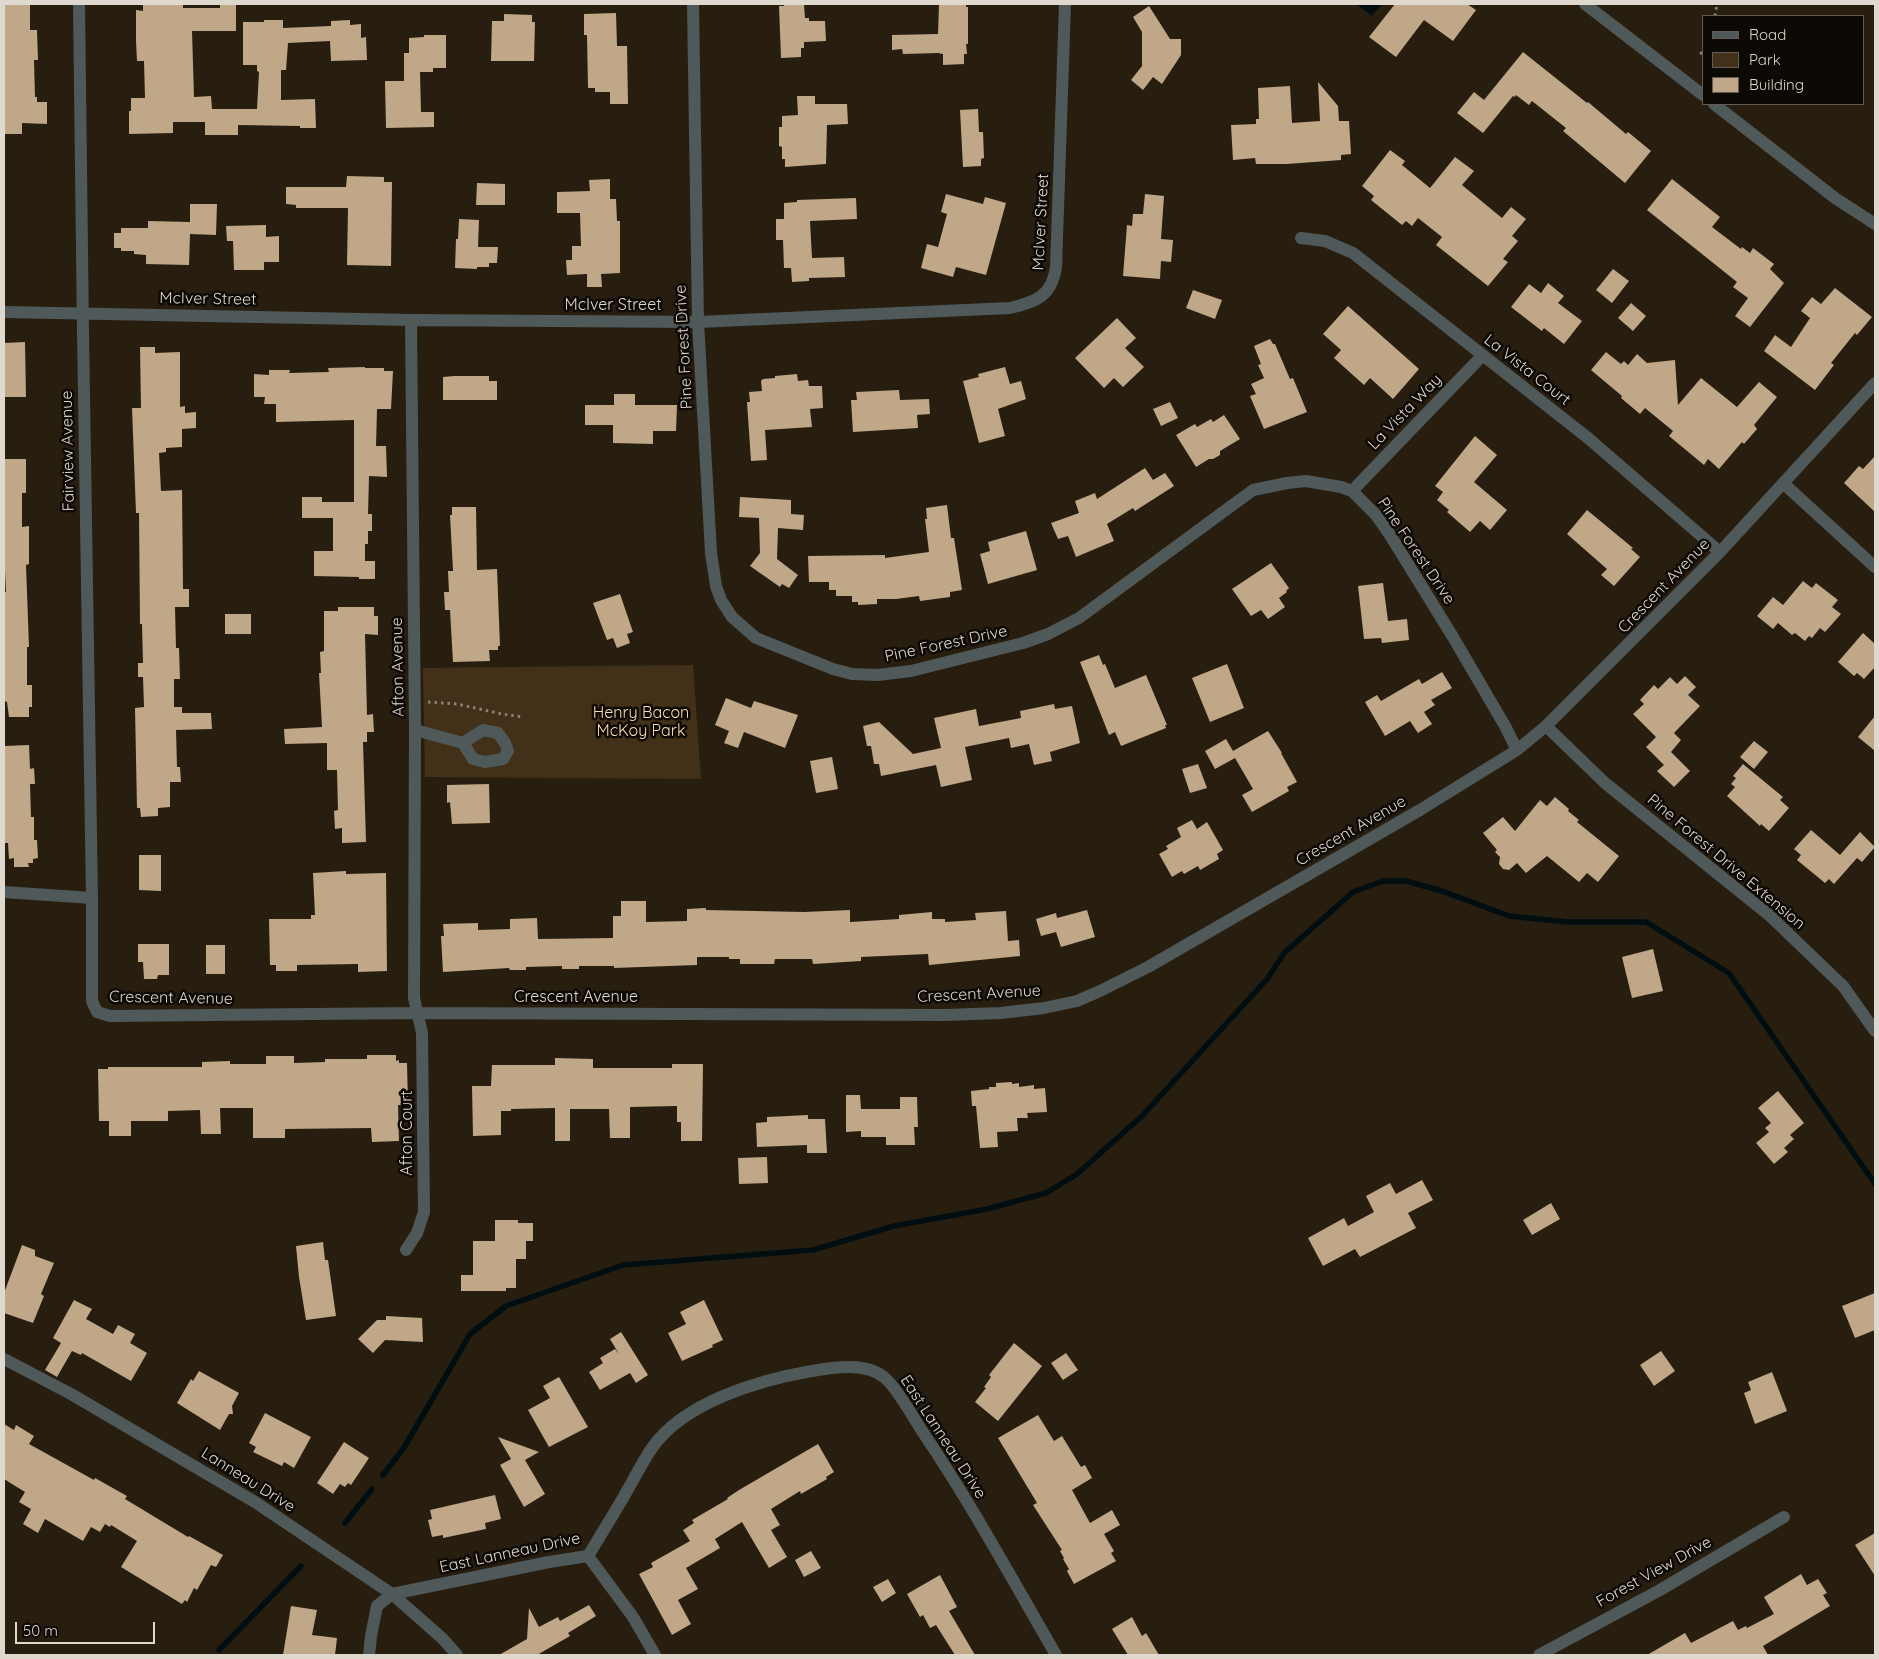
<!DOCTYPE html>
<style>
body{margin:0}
#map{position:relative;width:1879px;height:1659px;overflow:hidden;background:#281e10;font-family:Quicksand,sans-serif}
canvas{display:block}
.frame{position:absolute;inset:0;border:5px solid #dfd8cf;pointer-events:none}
.legend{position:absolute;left:1702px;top:15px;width:162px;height:90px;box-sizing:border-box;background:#0d0904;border:1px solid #615c55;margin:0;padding:6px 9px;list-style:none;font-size:15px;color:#dfd8cf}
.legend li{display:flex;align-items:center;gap:10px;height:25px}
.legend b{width:25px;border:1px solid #615c55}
.scale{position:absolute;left:15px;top:1622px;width:140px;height:22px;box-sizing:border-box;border:2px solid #dfd8cf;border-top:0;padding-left:6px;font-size:15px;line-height:18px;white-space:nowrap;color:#dfd8cf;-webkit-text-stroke:4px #0d0904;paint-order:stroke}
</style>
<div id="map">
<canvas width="1879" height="1659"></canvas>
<div class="frame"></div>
<ul class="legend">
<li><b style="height:6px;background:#4f595a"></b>Road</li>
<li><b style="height:14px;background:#423118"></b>Park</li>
<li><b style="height:14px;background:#bfa787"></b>Building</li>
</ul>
<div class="scale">50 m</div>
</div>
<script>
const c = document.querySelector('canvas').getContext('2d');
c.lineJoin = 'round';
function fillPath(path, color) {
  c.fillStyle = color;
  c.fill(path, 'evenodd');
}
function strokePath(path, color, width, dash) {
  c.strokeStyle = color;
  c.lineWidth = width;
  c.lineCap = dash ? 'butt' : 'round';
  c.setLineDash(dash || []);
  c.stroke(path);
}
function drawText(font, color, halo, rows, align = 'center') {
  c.font = font + ' Quicksand,sans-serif';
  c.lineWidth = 5;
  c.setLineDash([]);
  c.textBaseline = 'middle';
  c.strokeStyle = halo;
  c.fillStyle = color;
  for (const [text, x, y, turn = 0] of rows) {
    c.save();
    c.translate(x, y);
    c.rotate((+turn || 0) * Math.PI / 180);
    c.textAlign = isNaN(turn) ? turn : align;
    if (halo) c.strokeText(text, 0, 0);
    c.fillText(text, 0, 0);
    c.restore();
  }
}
const green = new Path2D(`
 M693 665 701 779 425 777 423 668Z`);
const water = new Path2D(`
 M1356 4H1382L1372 16Z`);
const stream = new Path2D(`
 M383 1475 405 1446 470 1334 506 1306 623 1265 813 1250 894 1226 987 1209 1046 1193 1077 1174 1142 1116 1268 978 1284 953 1353 892 1383 881H1406L1442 891 1509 916 1568 922H1646L1729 973 1875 1184
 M345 1523 372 1489
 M219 1650 301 1566`);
const building = new Path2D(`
 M4 4H30V30H37L38 60H34L35 97H37V102H47V124L22 123V134H4Z
 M143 4H183V8H220V4H236V31H192L194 97 211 96 212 109H257L259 72 257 71V65H243V22H264V20H283V28L331 26V21L350 20V25L361 24V38L366 37 367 60 331 61 330 41 288 43 286 70H281V100L315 99 316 128H300V126L238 125V135H205V122H173V133L129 134V111H131V98H145L144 61H137L136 41V10L143 11Z
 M784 4H804L805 18H809V21H825L826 41 804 42V48H801V57L781 58 779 6H784Z
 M939 4H966V7H968V44H966L967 54H964V64L943 65V54L938 53 903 54 902 49 892 50V35L938 34Z
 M1395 4H1467L1476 10 1453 41 1424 20 1396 57 1369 37Z
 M1149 6 1170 39H1181V55L1162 84 1153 77 1143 90 1131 80 1142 66V32L1133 17Z
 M616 13 617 46H627L628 104H610V92H595V88H588L587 35H584V14Z
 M504 14 532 15V22H535L534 61H491L492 21H504Z
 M424 35H446V68H433V72H420L421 112H434V127L386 128 385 81H404V53H409V38L424 37Z
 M1523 52 1587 103 1588 102 1626 134 1628 132 1651 151 1625 183 1563 131 1566 128 1532 101 1529 105 1516 95 1515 97 1513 96 1483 133 1457 113 1474 92 1484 100Z
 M1318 82 1338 106 1339 121H1349L1351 154 1341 155V160L1287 164H1256L1255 158 1233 160 1231 125 1256 124V119H1259L1258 88 1290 86 1292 123 1320 121Z
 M797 96H815V104H847L848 124 827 125 826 164 785 167V159H782V147L779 146V127H782V116L798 115Z
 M978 109 979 132H983L984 158 981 159V166L963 167 960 110Z
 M1390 150 1405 161 1402 165 1430 188 1455 157 1474 171 1462 185 1502 218 1511 207 1526 219 1512 236 1518 241 1503 259 1508 262 1488 286 1436 245 1442 237 1418 218 1412 226 1406 221 1402 225 1371 200 1374 196 1362 186Z
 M347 176 384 177V182H392L391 266 347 265 348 208H296V205L286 204V187H346Z
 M610 179V199H616L617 221H620V273L601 274 602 287H587V274L567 275 566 260H572V246H581L580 213H557V192L590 191 589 180Z
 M1672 179 1720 217 1712 227 1741 249 1742 247 1750 253 1753 248 1774 264 1770 269 1784 283 1750 327 1735 316 1748 298 1733 287 1737 282 1647 210Z
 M477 183 505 184V205H476Z
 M946 194 983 204 985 197 1006 203 986 275 956 267 953 277 921 268 927 244 938 247 947 214 941 212Z
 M1145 194 1164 196 1161 239 1173 240 1171 262 1161 261 1160 279 1123 276 1127 225 1132 226 1133 214H1143Z
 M856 198 857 219 810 221 812 258 844 257 845 277 809 278V281L792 282 791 268H784L783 240H776V219H784V203L797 202V200Z
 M190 204H217L216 235 190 234 189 265 146 264V255L134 254V251H121V248H114V233H121V228H148V221L190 222Z
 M459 219 479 220 478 247H498L497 263H489V267H477V269L455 268 456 239H458Z
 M266 225V237L279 236V262H264V270H234L233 241H227L226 226Z
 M1613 269 1629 281 1612 303 1596 290Z
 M1548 283 1564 296 1558 303 1582 321 1564 344 1544 328 1542 331 1511 307 1529 284 1541 293Z
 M1835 288 1872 317 1857 335 1855 333 1831 363 1834 365 1815 390 1764 351 1775 335 1791 347 1810 318 1801 311 1812 297 1821 304Z
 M1193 290 1222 300 1215 319 1186 308Z
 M1631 303 1646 316 1633 331 1618 318Z
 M1348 306 1419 369 1393 399 1370 378 1364 385 1334 358 1341 350 1323 334Z
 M1117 318 1136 338 1125 348 1144 367 1123 387 1114 378 1104 388 1075 358Z
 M1270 339 1273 344H1275L1290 379 1293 378 1307 412 1264 429 1250 396 1256 394 1251 384 1264 378 1258 365 1261 364 1254 346Z
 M25 342 26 397H4V343Z
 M140 347H155V353L180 352V407L185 406V413L196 412V428L182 429V447L166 448V452L159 453 161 491 182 490 183 589H189V607H175L176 648H179L180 679H174V707H182V713H211L212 729 176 730 177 767H180L181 782H170V807L158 808V816L141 817 140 808H137L135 708 144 707 143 677H138V663H143L142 624H140L139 513H136L132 408H141Z
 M1606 352 1621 364 1624 361 1628 365 1637 354 1647 363 1675 360 1678 405 1701 378 1737 407 1759 382 1777 397 1754 425 1757 429 1744 444 1742 442 1719 469 1708 459 1704 465 1669 436 1673 431 1645 408 1640 414 1621 398 1622 396 1591 370Z
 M365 367V368H384V371H393L391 409H377L376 446H386L387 477 369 476 368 514H372V531H368V544H365V561H375V579H359V577L314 576V551H333V518H302V497H322V502H354V420L276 422V404H264L265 397H254V374L269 375V370H290L289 373 329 372 328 368Z
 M1005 367 1010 384 1021 381 1026 399 998 409 1005 436 979 443 963 381 979 377 978 374Z
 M797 374 798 381 808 380 809 386H822L823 408 810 409 812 427 765 430 767 460 751 461 747 402H750L749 392 762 391 761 381 763 379 775 378V376Z
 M454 376H489V381H497V400H443V377Z
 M899 390 900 400 929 399 930 414 917 415 918 428 853 432 851 400H857L856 392Z
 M614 394H635V405H677L676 431H653V444L613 443V425H585V405H614Z
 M1170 402 1178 418 1161 426 1153 409Z
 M1224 415 1240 439 1220 451V455L1213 459H1209L1196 467 1176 435 1195 424 1197 427 1211 419 1213 422Z
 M1475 436 1497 455 1474 482 1507 510 1490 530 1480 521 1470 532 1447 512 1449 510 1437 500 1443 492 1435 486Z
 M1875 456V512L1844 483 1859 466 1863 469Z
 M4 459H26V493H22V527L29 526V564L26 565 29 647H27V685H32V707H29V717H9L7 702 4 701V592H6L4 552Z
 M1145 468 1153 480 1165 473 1174 486 1135 511 1133 508 1107 524 1114 541 1076 557 1068 536 1058 539 1051 523 1079 513 1075 501 1095 493 1097 499Z
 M740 497 791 500V514L804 515 803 530 778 528 777 559 798 575 789 588 782 584 780 587 750 566 760 553 759 518 739 517Z
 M947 505 951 538H954L962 590 950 592V597L920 601 919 596 896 599H877V604L858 605V602H852V596H836V590H829V582H809L808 556 885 555V558L929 552 925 519H927L926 508Z
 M452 507H476L477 570 497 569 500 646H498V650H489L490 661 453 662 450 610H445L444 592H449L448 571H453L450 515H452Z
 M1587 510 1633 548 1631 549 1640 557 1614 586 1601 575 1607 569 1567 534Z
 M1026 531 1037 570 988 584 980 554 990 551 988 542Z
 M1271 563 1289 588 1286 591 1287 592 1279 598 1285 607 1268 619 1261 610 1251 616 1232 589Z
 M1803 581 1812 588 1816 583 1838 600 1832 607 1841 614 1825 632 1820 628 1812 638 1809 636 1805 641 1795 633 1792 635 1778 623 1773 629 1757 616 1773 597 1783 605Z
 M1383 583 1388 621 1407 619 1409 640 1382 643 1381 638 1364 639 1358 586Z
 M620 594 633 632 627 634 630 643 617 648 613 638 607 640 593 603Z
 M338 607H374V616H378V635L365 634 367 715 373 714 374 732H367V742H363L366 842 342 843V828L335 829 334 811 338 810 337 770H327V743L285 744 284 729 322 727 319 673H321L320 652 324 651V611H338Z
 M225 614H251V634H225Z
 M1863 633 1875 644V667L1864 679 1857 673 1854 676 1838 662Z
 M1099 655 1103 665 1105 664 1115 688 1146 675 1167 725H1165L1166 728 1121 746 1115 732 1109 735 1080 662Z
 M1227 664 1244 708 1210 722 1192 678Z
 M1442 672 1452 688 1431 700 1435 705 1424 712 1432 724 1418 733 1410 721 1385 736 1365 702 1377 695 1381 701 1419 679 1422 684Z
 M1685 676 1696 687 1688 695 1700 706 1674 733 1681 740 1671 752 1690 771 1674 787 1657 771 1664 765 1646 747 1656 737 1633 714 1644 704 1640 700 1654 685 1658 689 1670 677 1677 684Z
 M726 698 751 708 754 701 798 715 785 748 744 732 738 748 724 743 729 731 715 725Z
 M1054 704 1055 709 1072 706 1080 743 1050 752 1052 761 1034 765 1029 744 1011 748 1009 738 965 747 972 780 941 787 936 765 881 776 879 764H874L871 746H867L863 726 879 722 913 754 941 748 934 718 976 709 979 726 1021 718 1020 711Z
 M1875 716V751L1858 737Z
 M1268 731 1282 753H1281L1297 782 1287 787 1289 791 1252 812 1242 795 1253 789 1235 758 1215 769 1205 751 1226 739 1233 751Z
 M1754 741 1768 752 1754 769 1740 757Z
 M29 745 30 769 34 768 35 784H30L31 817H34V840H37L38 858 33 859V863H28L29 867H14V858L9 859 8 843H4V746Z
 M832 757 838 789 816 793 810 761Z
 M1198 764 1207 788 1190 793 1182 769Z
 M1743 764 1783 797 1780 800 1789 808 1769 831 1761 824 1760 826 1727 796 1735 787 1731 784 1736 778 1733 776Z
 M489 784 490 823 452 824 450 802 447 803V785Z
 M1555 797 1569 809 1568 811 1579 820 1577 822 1619 856 1598 882 1587 873 1579 882 1547 856 1526 873 1517 863 1509 870 1503 869 1499 864 1500 857 1495 852 1497 850 1483 833 1503 817 1515 831 1540 800 1547 806Z
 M1192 820 1197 829 1207 822 1223 850 1217 854 1219 859 1200 870 1198 866 1184 874 1182 871 1172 877 1159 854 1168 849 1166 846 1181 837 1177 828Z
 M1811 830 1840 855 1860 832 1875 847 1862 862 1857 858 1834 884 1829 879 1825 883 1797 860 1801 855 1794 849Z
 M139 855H161V891L139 890Z
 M346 871V874L386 873 387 971 358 972V964L297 965V971H276V965H270L269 919H311V915H315L313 873Z
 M621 901H646V922L687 921V909L706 908V910L804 912 850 910V922L899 919V915L932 912V919H945V922L976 920 975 913 1006 911 1008 941 1019 940 1020 956 929 965 928 954 861 957V961L813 964 812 959H775L774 964H740V959H729V957H697V965L614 968V966H579V969H562V966L526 967V970H510L509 968 443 972 441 936H444L443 924 478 923V930L510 929V919L537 918 538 939 613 938V916H621Z
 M1087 910 1095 937 1061 947 1056 932 1041 936 1036 919 1056 913 1057 918Z
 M138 944H169V975H158L157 979H144L143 962H138Z
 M206 945H225V974H206Z
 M1653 949 1663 991 1632 998 1622 957Z
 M367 1055H396V1061L399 1060V1063H407L408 1105H398L399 1141 372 1142 371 1128 285 1129V1138H253V1108H220L221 1134H201L200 1110 168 1111V1121H131V1136H109V1121H99L98 1069H108V1067H202V1062L230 1061V1064H266V1056H294V1063L325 1062V1059H367Z
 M555 1058 593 1059V1068H672V1064H703L702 1141H681V1122H677V1106L630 1107V1138H610L609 1109H570V1141H555V1108L511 1109V1111H501V1135L473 1136 472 1086H491L492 1065H555Z
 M1012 1082V1084L1019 1083V1087L1034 1085V1089L1045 1088 1047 1112 1027 1113 1028 1118H1017L1018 1131 997 1132 998 1147 980 1148 976 1106H972L971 1091 989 1089V1087H996V1083Z
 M1778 1091 1804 1123 1790 1135 1794 1139 1784 1148 1788 1152 1774 1164 1756 1143 1769 1132 1765 1128 1771 1123 1758 1108Z
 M846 1095H860L861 1109H900V1097H917L918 1127H914L915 1145H886V1137H861V1131L846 1132Z
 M808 1115V1119H825L827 1153H807V1145L757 1147 756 1123 767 1122V1117Z
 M767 1157 768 1183 739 1184 738 1158Z
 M1422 1180 1433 1200 1408 1213 1416 1228 1360 1257 1355 1249 1323 1266 1308 1238 1344 1218 1348 1226 1374 1212 1366 1196 1390 1183 1396 1194Z
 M1551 1203 1560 1219 1532 1235 1523 1220Z
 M495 1220H518V1223H533V1241H526V1259H516V1288H506V1291H461V1275H473V1241H495Z
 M323 1242 325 1260H328L336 1316 306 1320 299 1277 296 1246Z
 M22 1245 35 1250V1256L54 1263 41 1294 44 1296 33 1323 4 1313V1293Z
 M1875 1293V1330L1855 1338 1842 1306Z
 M74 1300 92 1309 86 1319 113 1334 118 1325 135 1334 130 1343 147 1353 131 1381 82 1353 81 1355 72 1351 57 1377 45 1370 61 1343 53 1338Z
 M704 1300 723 1340 712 1345 713 1347 682 1361 668 1333 686 1324 680 1312Z
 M386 1316 422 1318 423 1342 385 1340 373 1353 358 1339 377 1320H386Z
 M621 1332 648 1375 636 1383 630 1373 600 1390 589 1372 603 1363 600 1358 615 1349 619 1354 610 1339Z
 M1014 1343 1042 1366 998 1421 975 1402 986 1388 984 1387 991 1377 989 1375Z
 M1661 1351 1675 1371 1654 1386 1640 1365Z
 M1066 1353 1078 1370 1063 1380 1051 1363Z
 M199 1371 239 1393 232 1406 233 1414H229L220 1430 177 1403 191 1379 193 1381Z
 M1772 1372 1787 1411 1755 1424 1744 1393 1751 1390 1748 1382Z
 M559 1377 588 1427 549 1447 528 1410 550 1398 543 1386Z
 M265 1413 311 1437 294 1468 284 1462 282 1466 253 1452 256 1447 249 1443Z
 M1038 1415 1054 1441 1062 1436 1081 1467 1085 1465 1092 1478 1072 1490 1090 1523 1112 1510 1120 1525 1104 1534 1114 1551 1111 1553 1116 1561 1074 1584 1067 1571 1069 1569 1063 1559 1064 1558 1060 1551 1062 1550 1033 1505 1037 1503 998 1438Z
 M4 1424 14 1430 16 1425 34 1436 29 1444 94 1480 95 1478 127 1496 125 1499 188 1537 189 1536 223 1555 216 1567 211 1565 197 1590 194 1588 187 1602 185 1600 182 1604 121 1567 137 1541 111 1525 110 1527 105 1524 100 1532 91 1527 83 1541 45 1519 38 1533 23 1524 31 1509 19 1502 25 1492 4 1479Z
 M498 1437 539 1452 525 1460 545 1494 524 1507 500 1465 511 1459Z
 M344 1442 369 1458 351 1485 348 1483 345 1487 340 1484 333 1494 317 1483Z
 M818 1444 834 1472 826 1477 827 1479 801 1494 800 1491 771 1509 780 1525 771 1530 787 1557 769 1568 742 1522 715 1539 720 1548 686 1568 698 1589 678 1600 691 1624 672 1635 639 1574 653 1567 651 1563 690 1541 683 1530 694 1523 692 1520 728 1499 727 1498 739 1490Z
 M495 1495 501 1519 485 1523 486 1529 443 1538V1535L432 1537 428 1520 432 1519 430 1510Z
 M1875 1533V1576L1855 1545Z
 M811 1551 821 1568 804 1577 795 1560Z
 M1801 1574 1807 1585 1818 1579 1827 1593 1823 1595 1830 1606 1763 1646 1768 1655H1647L1685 1633 1691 1643 1733 1621 1738 1630 1746 1626 1747 1628 1774 1614 1764 1597Z
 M940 1575 957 1607 949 1611 975 1655H955L936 1625 930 1628 923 1615 920 1617 907 1594Z
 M888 1579 896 1593 882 1602 873 1587Z
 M589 1605 596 1616 568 1633 570 1636 537 1655H499L527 1639 529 1608 539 1627 558 1617 560 1621Z
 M291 1606 317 1610 312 1635 337 1638 335 1655H283Z
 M1132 1617 1142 1636 1146 1633 1159 1655H1128L1112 1629Z`);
const path = new Path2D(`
 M1715 16 1717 4
 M1700 54 1703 52
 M428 702 457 704 502 714 524 717`);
const minor = new Path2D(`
 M79 4 83 332 92 898
 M693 4 698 322 711 553 716 586 721 600 732 617 756 638 833 669 852 674 878 675 911 671 1023 643 1048 634 1079 618 1253 490 1287 483 1306 481 1341 487 1352 491 1376 515 1390 535 1453 637 1505 726 1517 750
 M1585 4 1703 95
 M1714 104 1835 198 1875 224
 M1301 238 1325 241 1353 253 1588 438 1720 552
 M4 312 411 320 698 322 1010 308C1036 302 1052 296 1056 267L1065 4
 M1783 483 1875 567
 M1352 491 1482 356
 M1546 726 1605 783 1769 915 1843 986 1875 1031
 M415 730 463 743 473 759 485 762 503 759 508 751 505 743 498 733 483 730 463 743
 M4 892 92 898V1001L97 1012 110 1016 416 1013 946 1015 1001 1013 1044 1008 1077 1001 1100 991 1148 967 1420 810 1517 750 1546 726 1720 552 1875 383
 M406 1250 417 1233 424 1212 422 1033 414 998 415 730 411 320
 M4 1359 71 1394 255 1502 392 1594 443 1639 457 1655
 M588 1556 633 1617 655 1655
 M369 1655 371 1636 377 1606 392 1594 549 1562 588 1556C600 1536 612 1517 623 1498 633 1481 641 1464 652 1448 684 1402 759 1380 812 1371 834 1367 867 1362 885 1378 898 1389 914 1419 924 1434 972 1505 1013 1581 1056 1655
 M1539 1655 1660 1590 1784 1517`);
const streetNames = [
 ["McIver Street",1041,222,-87],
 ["McIver Street",208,299,1],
 ["McIver Street",613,305],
 ["Pine Forest Drive",684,347,-93],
 ["La Vista Court",1527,370,38],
 ["La Vista Way",1405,412,-46],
 ["Fairview Avenue",68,451,-91],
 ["Pine Forest Drive",1416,551,56],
 ["Crescent Avenue",1664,586,-46],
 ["Pine Forest Drive",946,644,-12],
 ["Afton Avenue",398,667,-91],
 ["Crescent Avenue",1351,831,-30],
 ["Pine Forest Drive Extension",1726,862,40],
 ["Crescent Avenue",979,994,-3],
 ["Crescent Avenue",576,997],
 ["Crescent Avenue",171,998,1],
 ["Afton Court",407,1133,-90],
 ["East Lanneau Drive",943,1437,57],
 ["Lanneau Drive",248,1480,32],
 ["East Lanneau Drive",510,1553,-12],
 ["Forest View Drive",1654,1572,-29]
];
const parkNames = [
 ["Henry Bacon",641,713],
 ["McKoy Park",641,731]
];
fillPath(green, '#423118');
fillPath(water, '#000e11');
strokePath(stream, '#000e11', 5.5);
fillPath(building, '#bfa787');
strokePath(path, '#898175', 3, [2.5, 4]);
strokePath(minor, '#4f595a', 12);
drawText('16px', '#dfd8cf', '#0d0904', streetNames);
drawText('16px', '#fbdcb1', '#0d0904', parkNames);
</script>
